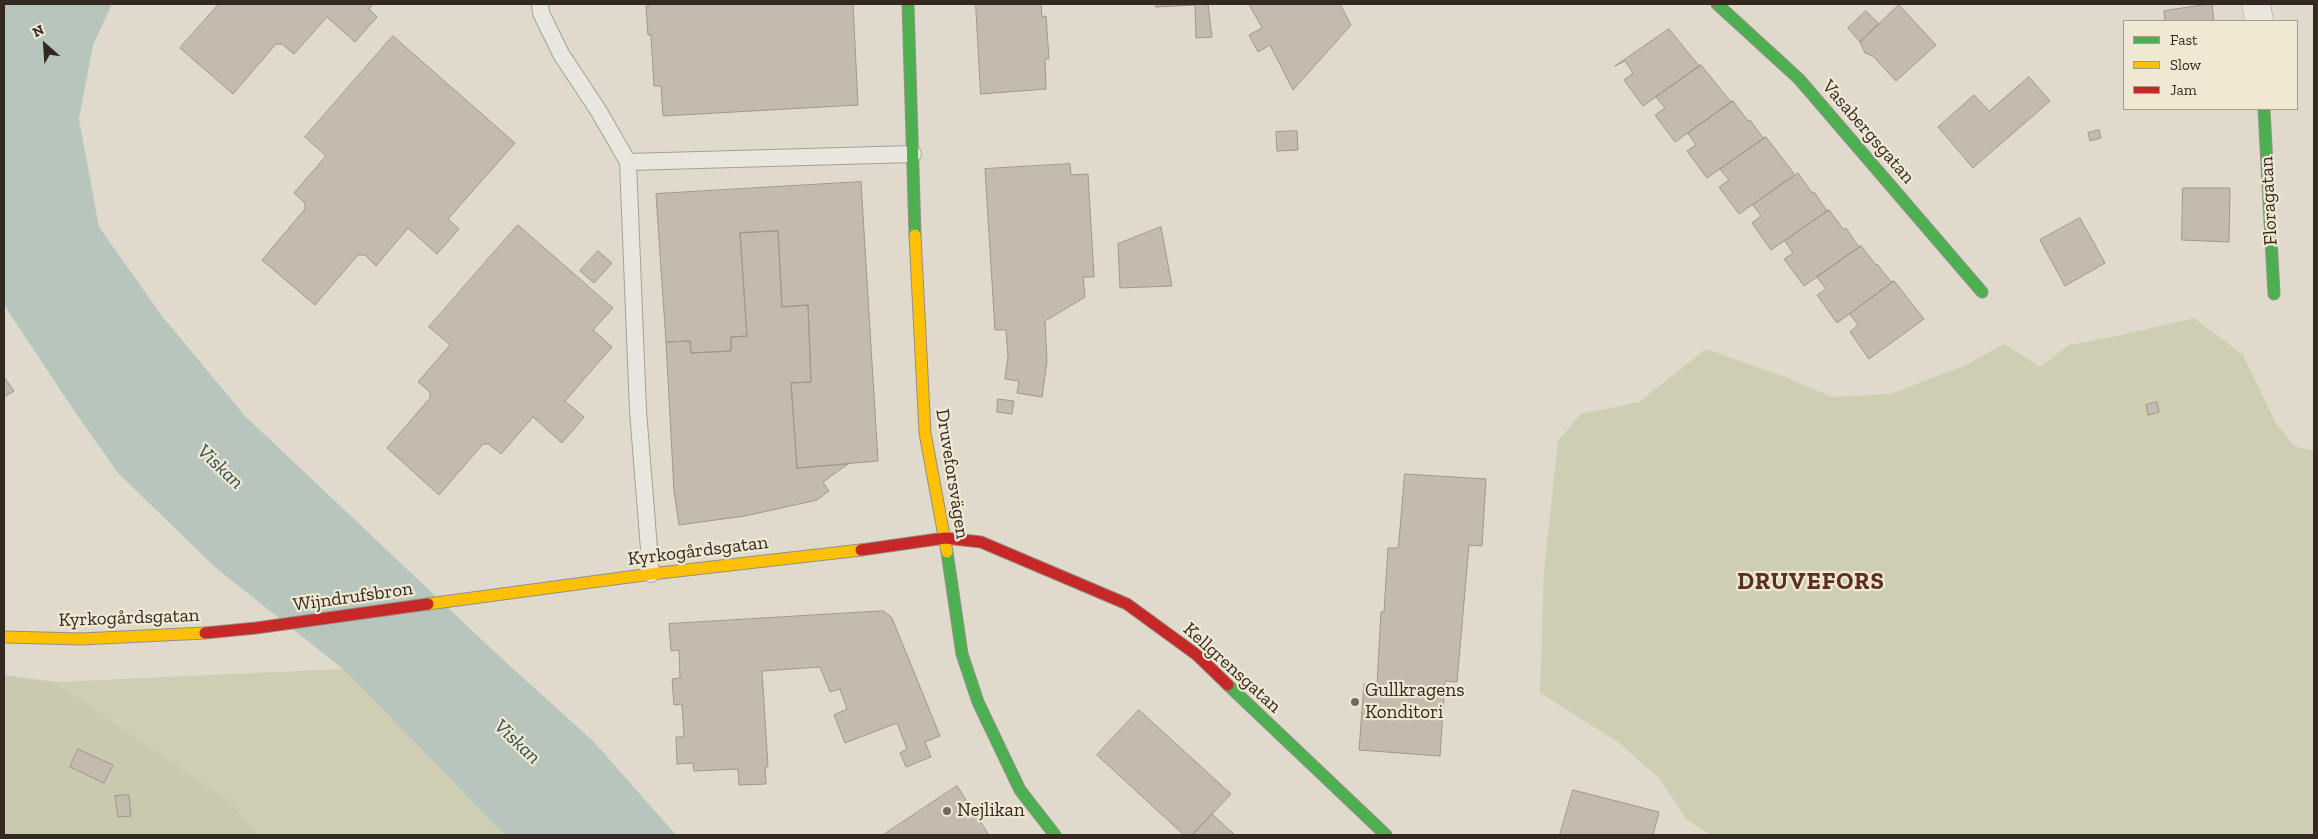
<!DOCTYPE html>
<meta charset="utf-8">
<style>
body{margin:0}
#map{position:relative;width:2318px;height:839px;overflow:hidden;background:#e0dacd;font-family:"Zilla Slab",serif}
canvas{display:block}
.frame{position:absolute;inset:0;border:5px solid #332920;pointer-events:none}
.legend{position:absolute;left:2123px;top:20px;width:175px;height:90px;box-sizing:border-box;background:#f1e8d4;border:1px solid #a59c8c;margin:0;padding:6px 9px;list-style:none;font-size:15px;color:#332920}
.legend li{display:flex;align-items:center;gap:10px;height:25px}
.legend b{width:25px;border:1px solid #a59c8c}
.north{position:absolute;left:20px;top:20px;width:50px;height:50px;-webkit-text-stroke:4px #f1e8d4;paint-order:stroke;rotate:334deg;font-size:14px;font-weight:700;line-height:20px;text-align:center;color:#332920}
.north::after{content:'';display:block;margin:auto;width:18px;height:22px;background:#332920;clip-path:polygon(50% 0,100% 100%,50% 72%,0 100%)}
</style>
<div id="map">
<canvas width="2318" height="839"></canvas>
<div class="frame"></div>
<ul class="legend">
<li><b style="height:6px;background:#4caf50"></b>Fast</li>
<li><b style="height:6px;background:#ffc107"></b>Slow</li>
<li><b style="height:6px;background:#c62828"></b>Jam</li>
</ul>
<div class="north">N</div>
</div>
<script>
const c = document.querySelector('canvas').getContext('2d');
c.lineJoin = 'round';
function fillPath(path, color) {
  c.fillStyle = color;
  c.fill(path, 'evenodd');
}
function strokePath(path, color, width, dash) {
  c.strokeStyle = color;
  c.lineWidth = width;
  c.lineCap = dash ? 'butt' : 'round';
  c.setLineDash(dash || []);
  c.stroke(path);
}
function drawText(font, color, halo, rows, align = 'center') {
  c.font = font + ' "Zilla Slab",serif';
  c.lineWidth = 4.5;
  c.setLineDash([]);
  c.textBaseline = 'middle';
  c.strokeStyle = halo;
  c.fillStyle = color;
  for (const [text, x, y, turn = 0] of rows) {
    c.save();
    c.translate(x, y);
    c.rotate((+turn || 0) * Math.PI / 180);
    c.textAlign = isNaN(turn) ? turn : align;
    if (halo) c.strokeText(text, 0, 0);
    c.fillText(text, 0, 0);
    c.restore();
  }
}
const green = new Path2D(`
 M2194 318 2243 355 2276 423 2294 446 2314 451V835H1711L1687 820 1659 778 1618 742 1540 693 1544 570 1558 441 1581 414 1639 402 1706 349 1785 377 1832 397 1890 394 1964 366 2004 344 2040 367 2069 345 2122 335Z
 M343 669 505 835H260L229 801 55 682Z`);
const cemetery = new Path2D(`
 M4 675 55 682 229 801 260 835H4Z`);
const water = new Path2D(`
 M4 4H112L93 45 79 119 99 227 162 316 245 416 499 656 594 742 676 835H505L343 669 216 568 118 473 73 409 4 305Z`);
const building = new Path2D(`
 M219 4H373L369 9 377 17 355 42 327 17 294 54 282 44H276L233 94 180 48Z
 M649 4H853L858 105 663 116 661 86H654L651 35H648L646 6H649Z
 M976 4H1041L1042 17 1046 16 1049 59H1045L1046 89 981 94Z
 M1156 4H1208L1212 37 1196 38 1195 5 1156 7Z
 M1249 4H1340L1351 25 1293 90 1270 45 1258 52 1249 35 1262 28Z
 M2212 4 2214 21H2165L2164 11Z
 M1899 5 1936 45 1896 81 1873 56 1865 53 1860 42Z
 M1866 11 1879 24 1860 42 1848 28Z
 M1669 29 1699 66 1701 65 1643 106 1624 80 1633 73 1625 61 1615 66Z
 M393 36 515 143 448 219 459 229 437 254 408 228 376 266 365 255H358L315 305 262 260 305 209V203L294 193 326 156 305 137Z
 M1701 65 1731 102 1733 101 1675 142 1655 115 1665 108 1656 97Z
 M2029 77 2050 101 1973 168 1938 127 1974 95 1989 111Z
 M1733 101 1748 121 1750 120 1763 138 1766 137 1707 178 1687 151 1696 145 1688 133Z
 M2099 130 2101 138 2090 141 2088 133Z
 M1297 131 1298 150 1277 151 1276 132Z
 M1766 137 1795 175 1739 214 1719 187 1729 180 1720 169Z
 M1070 164 1071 175 1088 174 1094 277H1083L1085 297 1045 321 1047 361 1042 397 1017 393 1019 381 1005 379 1008 356 1006 330H995L985 169Z
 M1798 173 1812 193 1814 192 1827 211 1829 210 1771 250 1752 223 1761 216 1753 205Z
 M861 182 878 461 797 468 791 383 811 382 808 305 782 307 778 231 740 233 747 336 731 337V351L691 353 690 341 666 342 656 194Z
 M2183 188H2230L2229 242 2182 240Z
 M1829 210 1844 230 1846 228 1859 247 1861 246 1804 286 1784 259 1793 253 1785 241Z
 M2080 218 2105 263 2065 286 2040 240Z
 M518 225 613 308 593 330 612 347 565 401 584 417 562 443 533 417 501 454 489 444H483L439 495 387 448 430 398V392L418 382 450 345 429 327Z
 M1161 227 1172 286 1120 288 1118 244Z
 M778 231 782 307 808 305 811 382 791 383 797 468 848 464 823 482 829 491 817 500 745 516 679 525 674 491 666 342 690 341 691 353 731 351V337L747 336 740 233Z
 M1861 246 1876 265 1877 264 1891 282 1894 281 1837 323 1817 295 1826 289 1817 277Z
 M598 251 612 263 594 283 580 271Z
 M1894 281 1924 319 1869 359 1850 332 1858 325 1850 314Z
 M4 377 14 391 4 397Z
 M998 399 1014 401 1012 414 997 412Z
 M2157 402 2159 412 2148 415 2146 405Z
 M1405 474 1486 479 1482 546 1469 545 1457 682 1445 681 1440 756 1359 750 1364 684 1377 685 1381 612H1384L1388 548H1398Z
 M884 611 892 618 940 736 925 742 931 757 906 767 900 753 907 749 897 723 845 743 834 715 847 709 840 689 830 692 820 667 762 671 768 767H765L766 784 739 785 738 769 694 771 693 763 677 764 676 737H684L682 704 674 705 672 679 680 678 679 650 671 651 669 624Z
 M1139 710 1231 794 1192 835H1184L1097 755Z
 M78 749 113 765 104 783 70 767Z
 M957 786 989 835H883Z
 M1573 790 1659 812 1653 835H1560Z
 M129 795 131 816 118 817 115 796Z
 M1212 814 1235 835H1192Z`);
const lane = new Path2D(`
 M540 4 541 13 561 54 598 110 628 162 638 411 651 574
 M628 162 913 154`);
const street = new Path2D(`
 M2256 4 2259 21`);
const fast = new Path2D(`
 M908 4 915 235
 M1717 4 1799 79 1982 292
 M2264 109 2274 294
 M947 552 962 654 978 702 1020 790 1055 835
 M1228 685 1386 835`);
const slow = new Path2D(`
 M915 235 925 433 947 552
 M428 604 651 574 861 550
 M4 637 81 639 205 633`);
const jam = new Path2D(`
 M861 550 945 538 981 542 1127 604 1197 655 1228 685
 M205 633 256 628 428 604`);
const markers = [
 [1355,702,5,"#70675d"],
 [947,811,5,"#70675d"]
];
const streetNames = [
 ["Vasabergsgatan",1868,132,49],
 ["Floragatan",2269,201,-93],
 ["Druveforsvägen",952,474,81],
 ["Kyrkogårdsgatan",698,551,-7],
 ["Wijndrufsbron",353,597,-8],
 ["Kyrkogårdsgatan",129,618,-2],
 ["Kellgrensgatan",1232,668,42]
];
const poiNames = [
 ["Gullkragens",1365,691],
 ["Konditori",1365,713],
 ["Nejlikan",957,811]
];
const waterNames = [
 ["Viskan",220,467,43],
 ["Viskan",517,742,43]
];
const districtNames = [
 ["DRUVEFORS",1811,582]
];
fillPath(green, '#ceceb2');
fillPath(cemetery, '#c9c9b0');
fillPath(water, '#b7c5bd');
fillPath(building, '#c4baae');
strokePath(building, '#a0978d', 1);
strokePath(lane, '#a5a096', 18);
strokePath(street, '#a5a096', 29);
strokePath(fast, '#958f86', 13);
strokePath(slow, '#958f86', 13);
strokePath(jam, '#958f86', 13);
strokePath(lane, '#e9e6de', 16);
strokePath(street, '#e9e6de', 28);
strokePath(fast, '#4caf50', 11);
strokePath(slow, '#ffc107', 11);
strokePath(jam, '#c62828', 11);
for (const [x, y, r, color] of markers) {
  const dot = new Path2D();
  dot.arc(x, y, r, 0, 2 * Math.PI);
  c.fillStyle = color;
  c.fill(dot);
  strokePath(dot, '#f1e8d4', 2);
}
drawText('19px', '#332920', '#f1e8d4', streetNames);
drawText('19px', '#332920', '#f1e8d4', poiNames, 'left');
drawText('italic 20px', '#31514f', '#f1e8d4', waterNames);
c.letterSpacing = '1px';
drawText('bold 24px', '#5b2f24', '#f1e8d4', districtNames);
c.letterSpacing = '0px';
</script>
